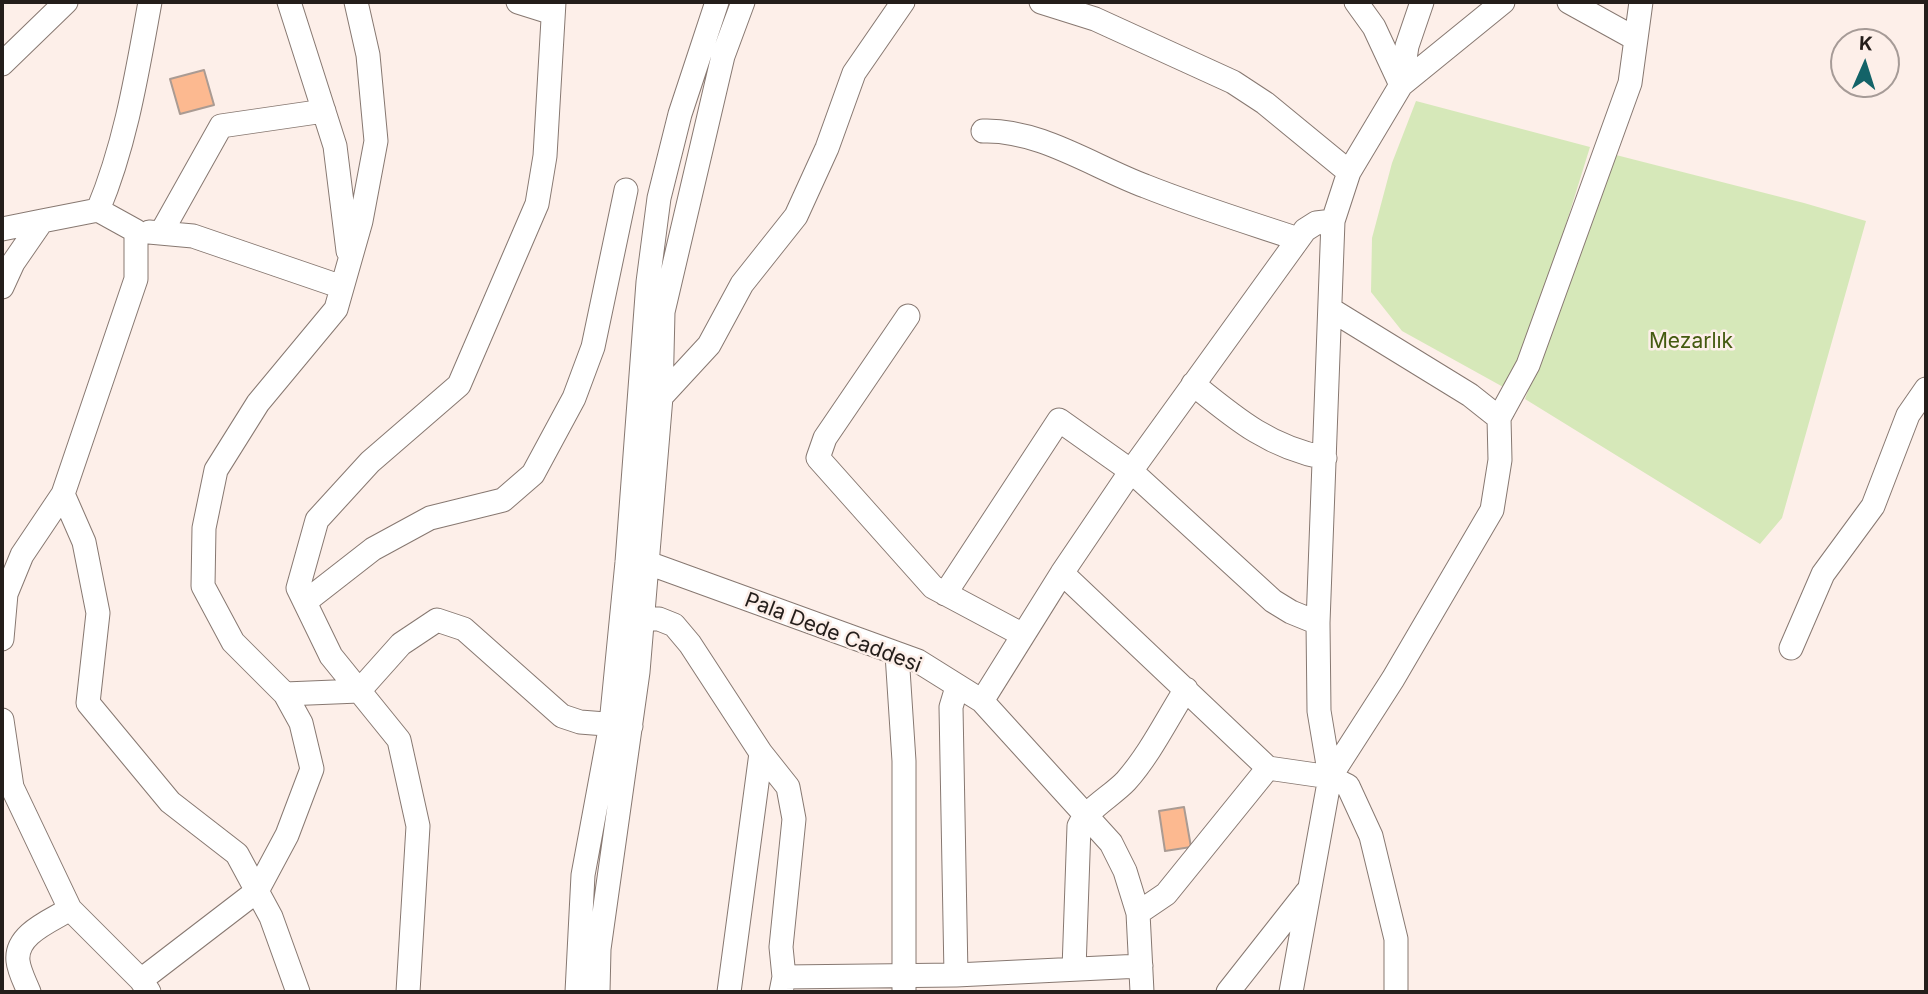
<!DOCTYPE html>
<meta charset="utf-8">
<style>
body{margin:0}
#map{position:relative;width:1928px;height:994px;overflow:hidden;background:#fdefe9;font-family:Inter,sans-serif}
canvas{display:block}
.frame{position:absolute;inset:0;border:4px solid #241e1b;pointer-events:none}
.north{position:absolute;left:1830px;top:28px;width:70px;height:70px;box-sizing:border-box;background:#fdefe9;border:2px solid #a69b97;border-radius:50%;rotate:3deg;font-size:19px;font-weight:700;line-height:28px;text-align:center;color:#241e1b}
.north::after{content:'';display:block;margin:auto;width:24px;height:32px;background:#136368;clip-path:polygon(50% 0,100% 100%,50% 72%,0 100%)}
</style>
<div id="map">
<canvas width="1928" height="994"></canvas>
<div class="frame"></div>
<div class="north">K</div>
</div>
<script>
const c = document.querySelector('canvas').getContext('2d');
c.lineJoin = 'round';
function fillPath(path, color) {
  c.fillStyle = color;
  c.fill(path, 'evenodd');
}
function strokePath(path, color, width, dash) {
  c.strokeStyle = color;
  c.lineWidth = width;
  c.lineCap = dash ? 'butt' : 'round';
  c.setLineDash(dash || []);
  c.stroke(path);
}
function drawText(font, color, halo, rows, align = 'center') {
  c.font = font + ' Inter,sans-serif';
  c.lineWidth = 5;
  c.setLineDash([]);
  c.textBaseline = 'middle';
  c.strokeStyle = halo;
  c.fillStyle = color;
  for (const [text, x, y, turn = 0] of rows) {
    c.save();
    c.translate(x, y);
    c.rotate((+turn || 0) * Math.PI / 180);
    c.textAlign = isNaN(turn) ? turn : align;
    if (halo) c.strokeText(text, 0, 0);
    c.fillText(text, 0, 0);
    c.restore();
  }
}
const green = new Path2D(`
 M1416 101 1590 147 1540 308 1505 388 1402 331 1371 292 1372 238 1392 163Z
 M1616 155 1804 203 1866 221 1782 518 1760 544 1525 399Z`);
const building = new Path2D(`
 M204 70 214 105 180 114 170 79Z
 M1184 807 1191 847 1165 851 1159 811Z`);
const minor = new Path2D(`
 M150 2C137 73 126 143 98 210L136 231V279L63 494 84 542 98 613 88 703 170 802 237 854 271 917 298 992
 M289 2 335 146 348 251
 M356 2 368 55 376 141 361 221 336 309 258 403 216 470 204 528 203 586 233 642 285 694 359 691 401 644 437 620 464 629 562 716 580 722 631 726
 M518 2 553 13
 M1041 2 1095 19 1233 82 1265 103 1349 172
 M1356 2 1374 27 1401 85 1503 2
 M1569 2 1636 39
 M2 64 66 2
 M983 131C1039 129 1094 167 1145 186 1195 206 1247 222 1298 239
 M2 229 42 221
 M149 232 193 236 342 287
 M161 233 221 126 324 111
 M2 287 13 263 42 221 98 210
 M1330 309 1470 395 1499 418
 M908 316 825 438 818 458 933 587 1023 635
 M1193 384C1236 419 1269 447 1325 458
 M661 397 709 345 742 284 796 216 827 148 854 73 903 2
 M632 562 648 563 918 661 982 701 1111 843 1125 871 1138 913 1142 992
 M1062 573 1268 768 1330 777 1348 786 1371 836 1396 939V992
 M945 594 1059 420 1131 471 1273 601 1291 612 1318 623
 M305 602 373 549 430 518 503 500 533 474 574 398 593 347 626 190
 M629 618 659 619 674 625 690 644 761 753 788 787 794 819 781 947 784 977 781 992
 M2 639 6 594 22 555 63 494
 M1791 648 1823 574 1873 506 1908 415 1926 389
 M897 654 904 761V992
 M982 701 1062 573 1131 471 1305 230 1316 223 1333 221
 M2 720 12 787 70 909 141 980 149 992
 M1330 777 1319 711 1318 623 1333 221 1349 172 1401 85 1407 46 1422 2
 M1138 913 1166 894 1268 768
 M1074 969 1079 826C1086 810 1113 795 1126 781 1150 754 1167 719 1186 689
 M956 975 951 707 957 687
 M784 977 956 975 1141 966
 M141 980 257 891 287 835 312 769 301 723 285 694
 M29 992C25 982 19 971 18 961 15 934 51 921 70 909
 M408 992 418 826 399 740 331 656 298 588 317 520 370 462 459 385 537 204 545 156 554 2
 M577 992 583 875 611 724 627 562 648 282 659 198 680 114 717 2
 M598 992 599 949 638 672 661 397 663 312 723 56 743 2
 M729 992 761 753
 M1228 992 1306 893
 M1291 992 1330 777 1393 679 1492 510 1500 460 1499 418 1528 365 1630 83 1641 2`);
const parkNames = [
 ["Mezarlık",1691,342]
];
const streetNames = [
 ["Pala Dede Caddesi",833,633,21]
];
fillPath(green, '#d6e8b9');
fillPath(building, '#fcb990');
strokePath(building, '#aa9b93', 2);
strokePath(minor, '#877871', 25);
strokePath(minor, '#fff', 23);
drawText('21px', '#445a0f', '#fdefe9', parkNames);
drawText('21px', '#241e1b', '#fdefe9', streetNames);
</script>
